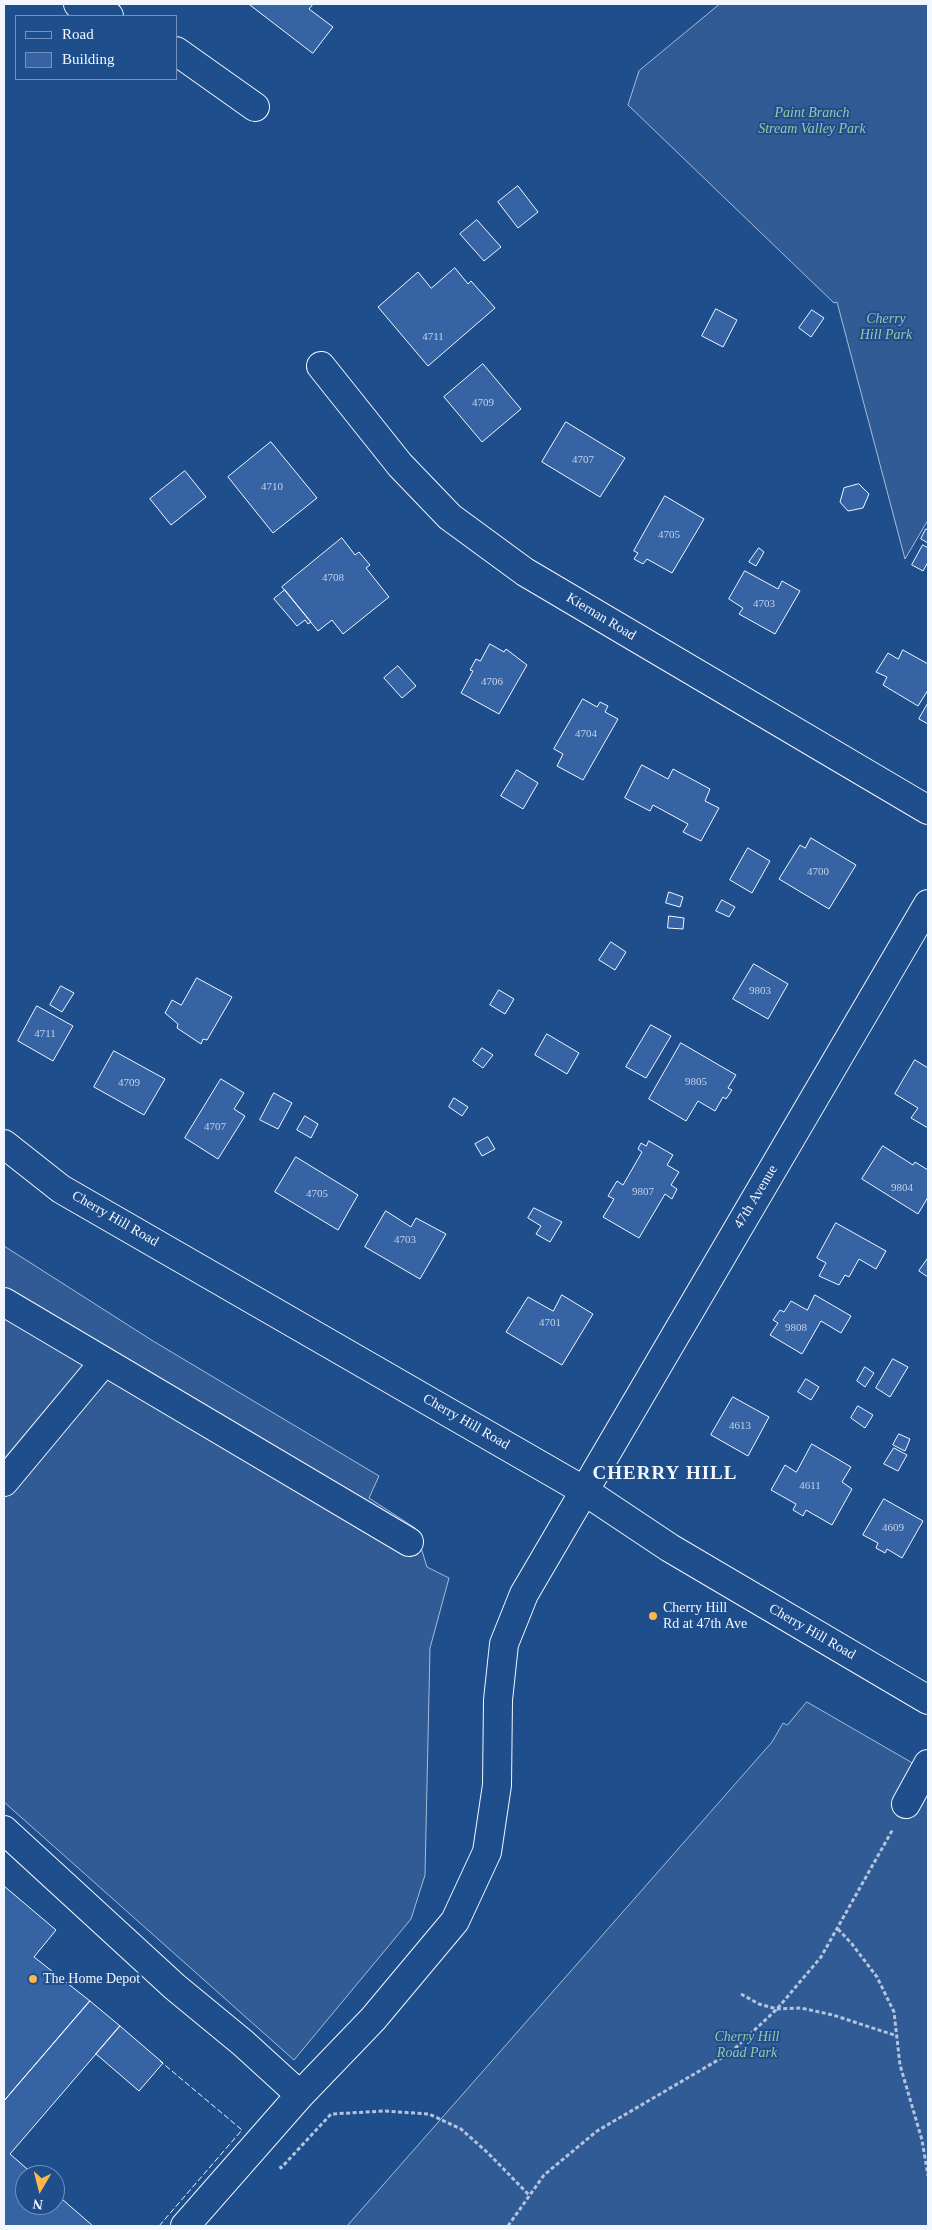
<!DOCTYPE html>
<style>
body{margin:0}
#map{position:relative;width:932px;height:2230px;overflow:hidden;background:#1f4e8c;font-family:Georgia,serif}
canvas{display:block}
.frame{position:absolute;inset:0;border:5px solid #f2f6ff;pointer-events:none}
.legend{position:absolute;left:15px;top:15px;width:162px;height:65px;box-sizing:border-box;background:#1f4e8c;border:1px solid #7391ba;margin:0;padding:6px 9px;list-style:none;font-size:15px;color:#f2f6ff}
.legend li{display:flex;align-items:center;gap:10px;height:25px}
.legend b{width:25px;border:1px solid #7391ba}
.north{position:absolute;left:15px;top:2165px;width:50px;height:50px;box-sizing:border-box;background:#1f4e8c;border:1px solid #7391ba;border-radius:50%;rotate:188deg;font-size:14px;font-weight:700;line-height:20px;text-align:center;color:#f2f6ff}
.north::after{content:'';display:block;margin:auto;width:18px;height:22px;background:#ffb74d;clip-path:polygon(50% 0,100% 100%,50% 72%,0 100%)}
</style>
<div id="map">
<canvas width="932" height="2230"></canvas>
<div class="frame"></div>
<ul class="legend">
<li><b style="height:6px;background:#1f4e8c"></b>Road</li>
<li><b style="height:14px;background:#3563a3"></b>Building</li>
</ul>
<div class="north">N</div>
</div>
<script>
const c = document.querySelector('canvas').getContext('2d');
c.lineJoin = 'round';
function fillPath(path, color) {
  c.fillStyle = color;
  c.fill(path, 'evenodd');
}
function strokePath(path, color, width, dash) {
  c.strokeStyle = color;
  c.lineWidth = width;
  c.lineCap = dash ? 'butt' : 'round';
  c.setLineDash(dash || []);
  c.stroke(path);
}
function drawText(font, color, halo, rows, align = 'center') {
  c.font = font + ' Georgia,serif';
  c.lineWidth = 4;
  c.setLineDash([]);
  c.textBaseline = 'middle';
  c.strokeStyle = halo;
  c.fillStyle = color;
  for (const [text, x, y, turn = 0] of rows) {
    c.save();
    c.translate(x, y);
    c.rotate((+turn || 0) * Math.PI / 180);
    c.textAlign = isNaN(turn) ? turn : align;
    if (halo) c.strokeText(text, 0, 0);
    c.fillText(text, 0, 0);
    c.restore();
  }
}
const built = new Path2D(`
 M720 4H928V520L905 559 837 302 834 303 628 105 639 71Z
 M4 1246 153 1341 379 1476 369 1498 415 1528 427 1567 449 1578 430 1648 425 1875 411 1919 294 2060 4 1802Z
 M807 1702 928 1772V2226H347L772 1742 783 1723 787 1725Z`);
const building = new Path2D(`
 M249 4H313L309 9 333 27 313 53Z
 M518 186 538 212 518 228 498 202Z
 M477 220 501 247 484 261 460 234Z
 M455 268 468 284 471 281 495 308 428 366 378 307 418 272 431 288Z
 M716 309 737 320 723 347 702 336Z
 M812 310 824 318 811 337 799 328Z
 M483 364 521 409 482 442 444 397Z
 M566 422 625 458 600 497 542 462Z
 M271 442 317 498 273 533 228 477Z
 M185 471 206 497 171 525 150 499Z
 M859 484 869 494 863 508 848 511 840 502 844 488Z
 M665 496 704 519 672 573 647 559 643 564 634 559 638 553 634 551Z
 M926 529 928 530V543L921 539Z
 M342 538 355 555 359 552 370 565 366 568 389 597 343 634 332 620 318 631 282 587Z
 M923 545 928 548V562L923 571 912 565Z
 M759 548 764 552 756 566 749 562Z
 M745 571 778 589 782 581 800 591 775 634 739 614 743 608 729 599Z
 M285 590 311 622 308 624 305 620 297 626 274 599Z
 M490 644 504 652 506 649 527 665 499 714 461 693 473 671 470 670 476 659 480 661Z
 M903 650 928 664V690L918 706 883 685 887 677 876 672 888 653 898 659Z
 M398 666 416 686 402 698 384 678Z
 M583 699 597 707 600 702 608 706 605 712 618 719 583 780 557 766 563 754 554 749Z
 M928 703V724L919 719Z
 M642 765 668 779 673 769 710 789 705 801 719 808 701 841 683 832 688 824 653 805 650 811 625 798Z
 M517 770 538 783 523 809 501 796Z
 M811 838 856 865 829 909 779 879 800 845 805 848Z
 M748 848 770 861 752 893 730 880Z
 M669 892 683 897 680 907 666 903Z
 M722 900 735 907 729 917 716 911Z
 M669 916 684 918 683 929 668 928Z
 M611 942 626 952 615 970 599 960Z
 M754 964 788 984 768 1019 733 999Z
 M197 978 232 997 207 1040 203 1039 201 1044 177 1028 178 1024 165 1013 172 1000 181 1005Z
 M61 986 74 993 62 1012 50 1005Z
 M499 990 514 999 505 1014 490 1005Z
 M37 1006 73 1026 53 1061 18 1041Z
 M651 1025 671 1036 646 1078 626 1067Z
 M547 1034 579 1053 567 1074 535 1055Z
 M681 1043 736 1075 728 1088 732 1090 726 1099 723 1097 715 1111 698 1101 686 1121 649 1099Z
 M482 1048 493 1055 483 1068 473 1061Z
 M114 1051 165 1079 144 1115 94 1087Z
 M915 1060 928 1068V1128L911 1118 918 1108 895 1094Z
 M221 1079 244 1093 234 1109 245 1116 218 1159 185 1138Z
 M274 1093 292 1103 278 1129 260 1120Z
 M454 1098 468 1107 462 1116 449 1107Z
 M305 1116 318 1124 311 1138 297 1130Z
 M488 1137 495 1149 482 1156 475 1144Z
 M649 1141 673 1155 667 1165 679 1172 671 1185 677 1189 672 1199 665 1194 639 1238 603 1217 614 1199 608 1196 617 1181 623 1185 642 1152 638 1149 641 1143 646 1146Z
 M883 1146 913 1165 915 1162 928 1170V1197L918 1214 862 1179Z
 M296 1157 358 1195 338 1230 275 1192Z
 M534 1208 562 1222 550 1242 536 1234 541 1226 528 1218Z
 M386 1211 411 1227 416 1218 446 1234 420 1279 365 1247Z
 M836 1223 886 1251 876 1269 859 1259 849 1277 845 1275 839 1285 819 1276 826 1263 817 1258Z
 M928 1258V1277L919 1271Z
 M562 1295 593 1314 562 1365 506 1332 528 1297 553 1311Z
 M815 1295 851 1316 841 1333 821 1321 802 1354 770 1335 778 1323 773 1320 780 1310 784 1312 791 1301 807 1310Z
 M893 1359 908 1367 890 1397 876 1388Z
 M865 1367 874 1373 865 1387 857 1381Z
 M806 1379 819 1387 811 1400 798 1392Z
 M733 1397 769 1417 748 1456 711 1435Z
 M858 1406 873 1415 865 1428 851 1418Z
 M899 1434 910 1439 905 1451 893 1445Z
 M812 1444 851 1467 842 1482 852 1489 832 1525 806 1510 803 1516 793 1510 796 1504 771 1490 785 1465 796 1472Z
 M894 1448 907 1455 898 1471 884 1464Z
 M884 1499 923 1521 902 1558 887 1549 885 1553 876 1548 878 1543 863 1535Z
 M4 1886 56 1930 34 1957 90 2001 4 2101Z
 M90 2001 120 2026 10 2154 34 2175H25V2205H55V2193L93 2226H4V2101Z
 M120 2026 163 2063 139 2091 96 2054Z`);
const path = new Path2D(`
 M838 1929 852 1944 877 1977 894 2012 900 2065 922 2140 928 2176
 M741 1994 759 2004 777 2009 801 2008 833 2015 897 2036
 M280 2166 281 2168 331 2114 384 2111 429 2114 461 2129 488 2153 530 2196
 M508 2226 544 2175 597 2131 730 2053 777 2009 821 1957 893 1829`);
const minor = new Path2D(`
 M78 4 109 16
 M176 51 255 107
 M321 366 400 465 450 517 525 572 928 810
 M4 1302 409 1542
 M4 1482 104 1362
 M906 1804 928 1764
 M4 1830 175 1987 243 2043 300 2095 373 2019 455 1921 487 1852 497 1785 498 1700 504 1644 524 1594 928 904
 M185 2226 300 2095`);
const major = new Path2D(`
 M4 1144 61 1189 583 1490 670 1548 928 1700`);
const fence = new Path2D(`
 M159 2226 242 2130 160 2061`);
const markers = [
 [653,1616,5,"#ffb74d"],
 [33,1979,5,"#ffb74d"]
];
const numberNames = [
 ["4711",433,337],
 ["4709",483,403],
 ["4707",583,460],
 ["4710",272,487],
 ["4705",669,535],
 ["4708",333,578],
 ["4703",764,604],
 ["4706",492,682],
 ["4704",586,734],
 ["4700",818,872],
 ["9803",760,991],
 ["4711",45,1034],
 ["9805",696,1082],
 ["4709",129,1083],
 ["4707",215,1127],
 ["9804",902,1188],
 ["9807",643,1192],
 ["4705",317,1194],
 ["4703",405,1240],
 ["4701",550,1323],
 ["9808",796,1328],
 ["4613",740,1426],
 ["4611",810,1486],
 ["4609",893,1528]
];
const parkNames = [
 ["Paint Branch",812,113],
 ["Stream Valley Park",812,129],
 ["Cherry",886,319],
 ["Hill Park",886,335],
 ["Cherry Hill",747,2037],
 ["Road Park",747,2053]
];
const streetNames = [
 ["Kiernan Road",601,617,31],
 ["47th Avenue",756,1197,-59],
 ["Cherry Hill Road",115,1219,30],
 ["Cherry Hill Road",466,1422,30],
 ["Cherry Hill Road",812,1632,30]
];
const poiNames = [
 ["Cherry Hill",663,1608],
 ["Rd at 47th Ave",663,1624],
 ["The Home Depot",43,1979]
];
const districtNames = [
 ["CHERRY HILL",665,1474]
];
fillPath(built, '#305b95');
strokePath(built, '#a8bbd7', 1);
fillPath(building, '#3563a3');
strokePath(building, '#f2f6ff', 1);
strokePath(minor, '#f2f6ff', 30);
strokePath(major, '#f2f6ff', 30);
strokePath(path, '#b3c4dc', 3, [4, 2.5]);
strokePath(minor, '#1f4e8c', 28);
strokePath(major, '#1f4e8c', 28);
strokePath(fence, '#f2f6ff', 1, [6, 2.5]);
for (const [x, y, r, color] of markers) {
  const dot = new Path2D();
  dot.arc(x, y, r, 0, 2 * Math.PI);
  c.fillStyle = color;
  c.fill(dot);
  strokePath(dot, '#1f4e8c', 2);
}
drawText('11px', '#c3d1e8', null, numberNames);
drawText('italic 14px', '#97c8a6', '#1f4e8c', parkNames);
drawText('14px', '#f2f6ff', '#1f4e8c', streetNames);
drawText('14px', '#f2f6ff', '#1f4e8c', poiNames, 'left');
c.letterSpacing = '1px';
drawText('bold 19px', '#f2f6ff', '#1f4e8c', districtNames);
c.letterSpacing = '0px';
</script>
